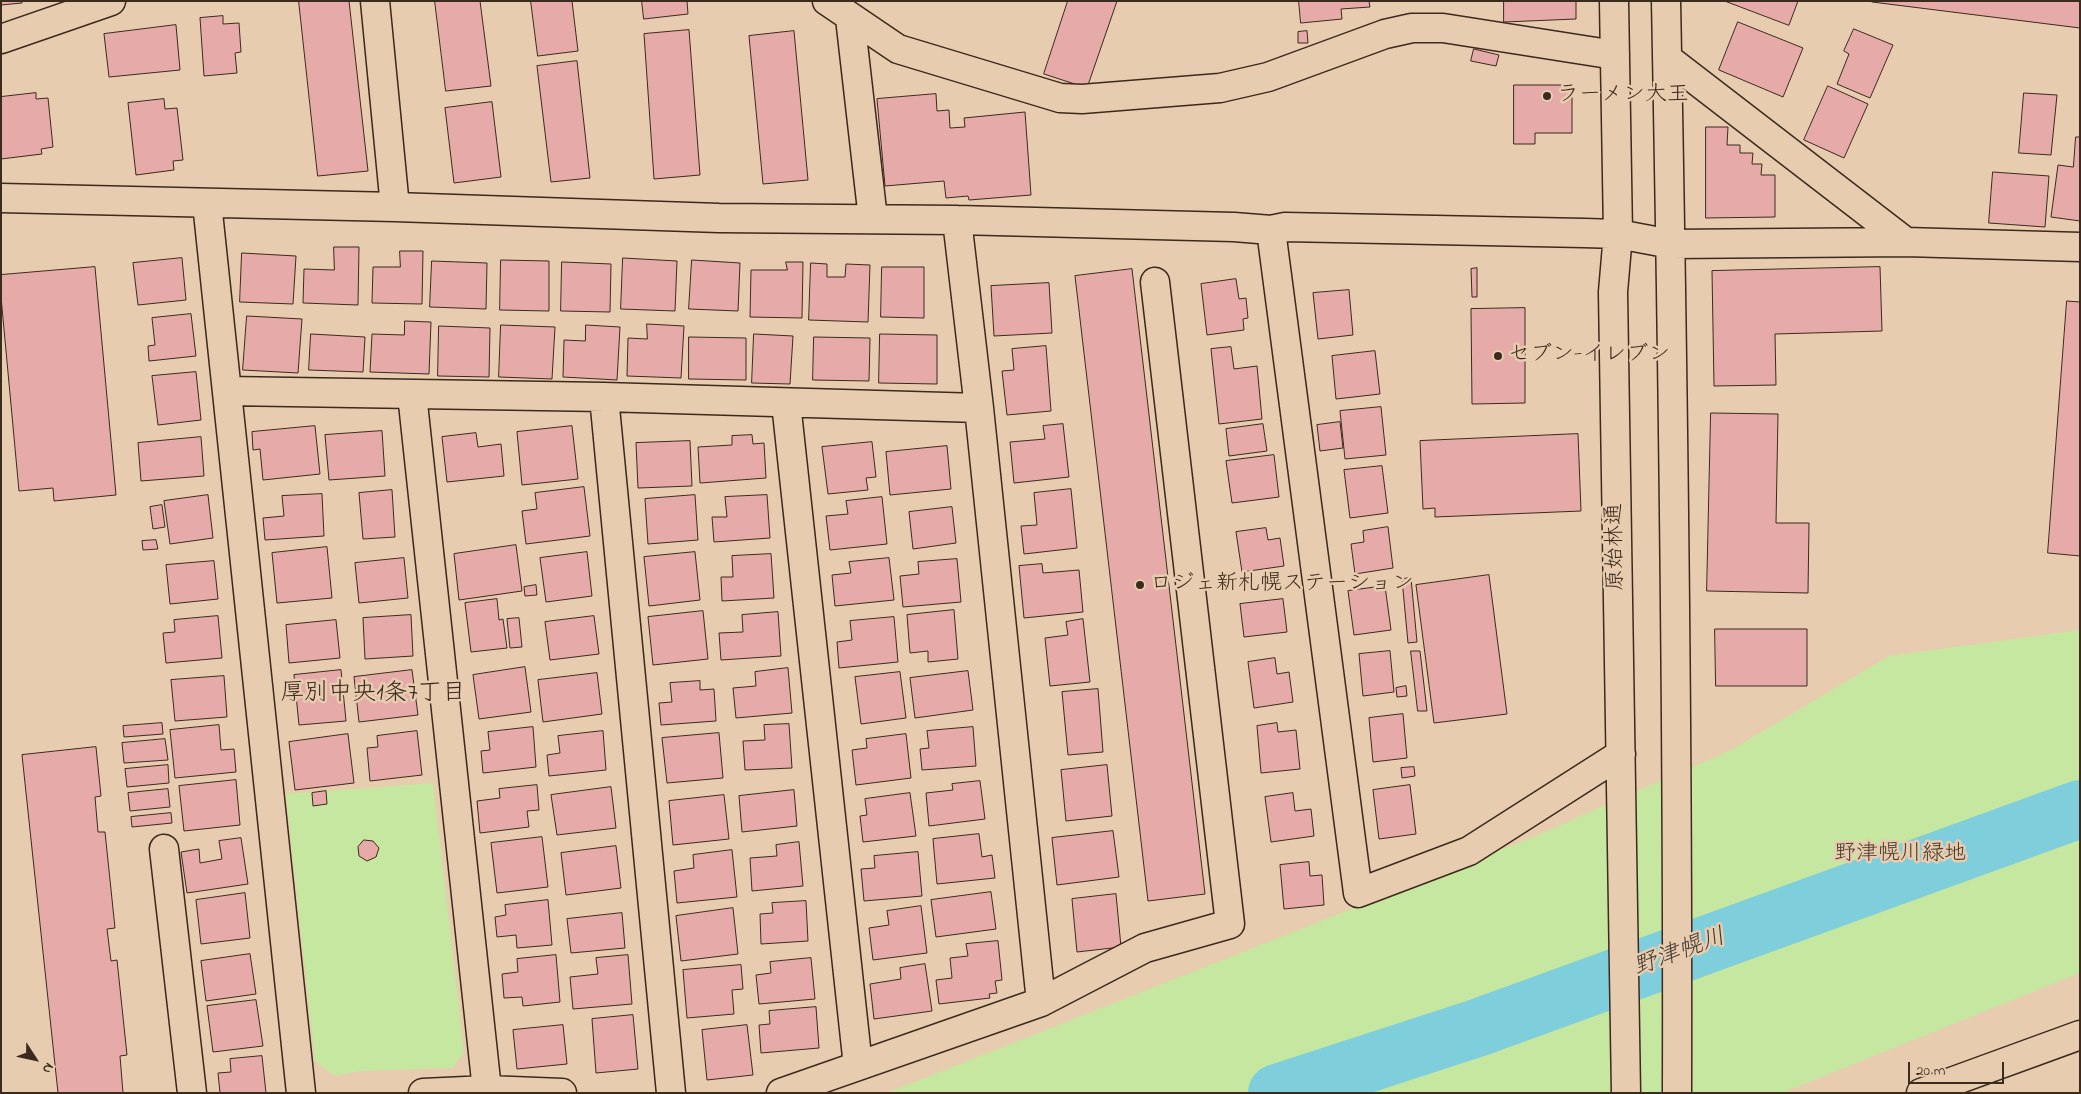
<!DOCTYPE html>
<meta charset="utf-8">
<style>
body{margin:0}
#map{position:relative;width:2081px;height:1094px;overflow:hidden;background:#e8ccaf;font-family:"Indie Flower",sans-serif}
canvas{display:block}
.frame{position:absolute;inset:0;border:2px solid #3b2a1e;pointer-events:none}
.north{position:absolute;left:10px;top:1034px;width:50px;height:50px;-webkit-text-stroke:4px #e8ccaf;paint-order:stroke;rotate:125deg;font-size:14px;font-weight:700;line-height:20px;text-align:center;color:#3b2a1e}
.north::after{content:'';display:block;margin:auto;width:18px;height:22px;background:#3b2a1e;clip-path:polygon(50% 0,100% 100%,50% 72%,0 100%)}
.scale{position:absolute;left:1908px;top:1062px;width:96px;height:22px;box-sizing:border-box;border:2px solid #3b2a1e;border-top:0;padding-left:6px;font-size:15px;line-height:18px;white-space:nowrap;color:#3b2a1e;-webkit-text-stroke:4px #e8ccaf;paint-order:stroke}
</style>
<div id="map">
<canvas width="2081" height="1094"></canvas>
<div class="frame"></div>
<div class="north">N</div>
<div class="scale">20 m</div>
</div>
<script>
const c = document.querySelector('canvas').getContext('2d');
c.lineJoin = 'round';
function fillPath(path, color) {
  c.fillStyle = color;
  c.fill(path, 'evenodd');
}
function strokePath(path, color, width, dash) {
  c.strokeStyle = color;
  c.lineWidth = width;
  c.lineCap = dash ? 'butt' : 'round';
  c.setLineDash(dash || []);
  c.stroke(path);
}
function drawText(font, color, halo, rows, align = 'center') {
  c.font = font + ' "Indie Flower","Klee One",sans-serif';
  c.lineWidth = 5;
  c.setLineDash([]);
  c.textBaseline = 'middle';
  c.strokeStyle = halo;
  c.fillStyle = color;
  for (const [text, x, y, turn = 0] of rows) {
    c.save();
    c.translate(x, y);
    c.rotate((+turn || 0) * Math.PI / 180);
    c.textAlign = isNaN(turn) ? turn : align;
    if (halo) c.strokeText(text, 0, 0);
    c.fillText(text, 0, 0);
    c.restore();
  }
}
const green = new Path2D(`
 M2080 630V973L1782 1093H887L1533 837 1731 750 1889 656Z
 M433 783 464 1052 453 1068 361 1071 335 1076 315 1061 286 794Z`);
const river = new Path2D(`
 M1277 1093 1477 1028 2080 809`);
const building = new Path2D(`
 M1 1H22V3L1 5Z
 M299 1H349L368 171 318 176Z
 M435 1H480L491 86 446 91Z
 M531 1H572L578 51 538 56Z
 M642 1H687L688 14 644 19Z
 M1068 1H1117L1087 88 1044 74Z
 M1299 1H1369L1370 7 1341 9 1342 19 1301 23Z
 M1504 1H1576V19L1504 22Z
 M1725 1H1798L1789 25Z
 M1872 1H2080V28L1872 2Z
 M223 16V24L239 23 241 52 235 53 237 73 204 76 200 18Z
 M1738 22 1803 48 1783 97 1719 70Z
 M176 25 180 70 109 77 104 34Z
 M1854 29 1893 45 1870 98 1837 84 1849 54 1844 51Z
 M689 30 700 175 654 179 644 34Z
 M794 31 808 180 763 184 749 36Z
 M1307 31 1308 43H1298V32Z
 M1474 49 1499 55 1496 66 1471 61Z
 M577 61 590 178 551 182 537 66Z
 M1514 85H1572V133H1535V144H1514Z
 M1828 86 1868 104 1844 158 1804 140Z
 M36 93V99L48 98 53 147 41 149 42 154 1 159V97Z
 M2024 93 2057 95 2051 155 2019 153Z
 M936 94 937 111 949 110 950 128 965 127 964 118 1025 112 1031 195 969 200 968 196 946 198 944 181 885 186 877 99Z
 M164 99 165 109 177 108 183 160 173 161 174 170 136 175 128 103Z
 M492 102 501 177 454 183 445 108Z
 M1706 127H1728L1727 145H1740V153H1753L1752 164H1762L1761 175H1775V217L1706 218Z
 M2076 137H2080V221L2051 217 2058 165 2073 167Z
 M1993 172 2049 176 2045 227 1989 223Z
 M334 247H359L358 305 303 303 304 269 334 270Z
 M400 251H423L422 304 372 303 373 267H400Z
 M242 253 296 256 293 304 240 302Z
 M182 258 186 300 138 305 133 263Z
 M623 258 677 261 675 311 621 309Z
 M501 260 549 261V311L500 310Z
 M692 260 740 263 738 311 689 309Z
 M432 261 487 263 486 309 430 307Z
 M562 262 611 264 610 312 561 311Z
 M786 262H803L802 318 750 317 751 270H787Z
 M811 263 827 264V277H845L846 264 870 265 868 322 809 320Z
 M95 267 116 495 54 501 53 488 19 491 1 297V275Z
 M882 267H924V318L881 317Z
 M1880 267 1882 331 1775 334 1776 385 1714 386 1712 271Z
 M1477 268V297H1472L1471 269Z
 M1132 269 1205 894 1148 901 1075 276Z
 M1236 279 1239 299 1246 298 1248 318 1243 319 1244 330 1207 335 1201 284Z
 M1049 283 1052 333 994 336 991 286Z
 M1349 290 1353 335 1318 339 1313 293Z
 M2067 301 2080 302V556L2048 553Z
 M1525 308V403L1472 404 1471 309Z
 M191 314 196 356 149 361 148 346 155 345 152 318Z
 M247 316 302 319 298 373 243 370Z
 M405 321 431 322 429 374 370 372 372 334 404 335Z
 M647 324 684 326 681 378 627 376 628 338 647 339Z
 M501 325 555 327 552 379 499 377Z
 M586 325 620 327 617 380 563 377 564 340 585 341Z
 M439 326 490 328 489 377 438 376Z
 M311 334 365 337 363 372 309 370Z
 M754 334 793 336 790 384 752 383Z
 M880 334 937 335V384L879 383Z
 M689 337 746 338V380L689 379Z
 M814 337 870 338 869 381 813 380Z
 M1046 346 1051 411 1007 415 1002 371 1014 370 1012 349Z
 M1231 347 1234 369 1257 366 1262 419 1219 424 1211 349Z
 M1375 351 1380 394 1336 399 1332 356Z
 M196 372 201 420 158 425 152 376Z
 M1381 407 1386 455 1345 459 1340 411Z
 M1711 413 1778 414 1776 523H1809L1808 593 1707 591Z
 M1340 422 1343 448 1320 451 1317 425Z
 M1063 424 1069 477 1014 483 1010 442 1045 439 1043 426Z
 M1263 424 1267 451 1229 456 1226 429Z
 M315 426 320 474 263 480 260 449 253 450 252 432Z
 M572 426 578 479 522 485 517 432Z
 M382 431 385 476 329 480 325 435Z
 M476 433 478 447 501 444 504 476 447 482 442 437Z
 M1578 434 1581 511 1435 517V508L1423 509 1420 441Z
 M752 435 753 444 764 443 766 478 700 483 698 447 732 445V436Z
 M201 437 204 476 141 481 138 443Z
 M690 441 692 486 638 488 636 443Z
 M872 442 876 477 866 478 868 490 828 494 822 447Z
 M947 446 951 489 890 495 886 452Z
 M1274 455 1279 497 1232 503 1226 461Z
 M1382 466 1388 513 1350 518 1344 470Z
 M584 487 590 536 526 544 522 511 537 509 535 493Z
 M1071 489 1077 548 1024 554 1021 526 1037 525 1034 493Z
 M392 490 395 537 363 539 359 493Z
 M322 494 324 536 265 540 263 518 284 516 282 496Z
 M208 495 213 538 170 544 164 501Z
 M695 495 698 540 648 544 645 499Z
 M767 495 770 538 714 542 712 517H727L725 497Z
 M882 497 887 544 830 550 826 516 848 514 846 501Z
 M162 505 165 527 153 529 150 507Z
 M952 507 956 543 913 549 909 512Z
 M1388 527 1393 568 1355 574 1351 544 1364 542 1363 531Z
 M1266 528 1268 540 1280 538 1284 566 1242 572 1236 532Z
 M156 540 158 549 143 550 142 541Z
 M516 545 522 591 459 600 454 554Z
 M327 547 332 598 277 603 272 553Z
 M587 552 592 596 546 602 540 558Z
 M695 552 700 600 649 606 644 557Z
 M771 554 774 598 722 601 721 577H733L732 556Z
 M404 558 408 598 359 603 355 563Z
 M889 558 894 600 835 606 832 575 851 573 849 562Z
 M957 559 961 602 903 607 900 576 919 574 918 562Z
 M214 561 218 599 170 604 166 565Z
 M1042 564 1043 573 1079 570 1083 612 1024 618 1019 566Z
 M1489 575 1507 714 1434 723 1416 585Z
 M1411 578 1417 642 1408 643 1402 579Z
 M536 585 537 595 525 596 524 587Z
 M1385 586 1391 630 1354 635 1348 591Z
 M497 599 499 620 503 619 507 648 471 652 465 603Z
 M1283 599 1287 632 1244 637 1240 604Z
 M954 610 958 659 928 662V651L910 653 907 615Z
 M703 611 708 659 653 665 648 617Z
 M778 612 781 656 721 660 719 633 743 632 742 615Z
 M411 615 413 656 365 659 363 618Z
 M218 616 222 658 166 663 163 633 175 632 174 620Z
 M594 616 599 654 550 660 545 622Z
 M894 617 898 662 839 668 837 642 852 640 850 621Z
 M519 618 522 647 510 648 507 619Z
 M1083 619 1090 682 1050 686 1045 638 1068 635 1066 622Z
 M336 620 340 658 289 663 286 625Z
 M1715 629H1807V686H1716Z
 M1390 651 1394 692 1363 696 1359 654Z
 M1411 651H1420L1427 711H1418Z
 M1275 658 1277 674 1289 672 1293 702 1254 708 1248 662Z
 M525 667 531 712 479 719 473 675Z
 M788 668 792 713 736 718 733 688 756 686 755 672Z
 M341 670 346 721 299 725 294 675Z
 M412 670 418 715 359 722 354 677Z
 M968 671 973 710 915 718 910 678Z
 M900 672 906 718 861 724 855 677Z
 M597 673 602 714 543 722 538 680Z
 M224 676 227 717 175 721 171 680Z
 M700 681V690L714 689 716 721 661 725 659 703 672 702 670 683Z
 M1406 686 1407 696 1397 697 1396 688Z
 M1098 689 1103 752 1068 755 1062 692Z
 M1403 714 1407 758 1373 762 1369 718Z
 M162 723 163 734 124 737 123 726Z
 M1277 723 1278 732 1296 730 1300 769 1261 773 1257 726Z
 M789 724 792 768 745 770 743 741 765 740 764 725Z
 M219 725 221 750 234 749 236 772 175 778 170 730Z
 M533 727 536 767 483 773 481 751 490 750 488 732Z
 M973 727 976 766 922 770 920 749 929 748 927 731Z
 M417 731 422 775 370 781 367 748 378 747 377 736Z
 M603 731 606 770 549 776 547 755 560 753 558 736Z
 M719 733 723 778 667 783 662 738Z
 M348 734 354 783 295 790 289 742Z
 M906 734 911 778 856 785 852 750 867 748 866 739Z
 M165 739 168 760 124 763 122 743Z
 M96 747 101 796 95 797 98 832H105L115 928 107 929 111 961 117 960 127 1055 120 1056 123 1093H58L22 755Z
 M168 765 169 783 127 787 125 769Z
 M1107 765 1112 816 1066 821 1061 770Z
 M1414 767 1415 776 1402 778 1401 768Z
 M236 780 240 825 184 831 179 786Z
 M980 781 985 819 929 826 926 793 953 790 952 784Z
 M537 785 539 810 527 811 529 827 480 833 477 801 500 798 499 789Z
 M1410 785 1416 834 1379 839 1373 790Z
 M611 787 616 828 557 835 551 795Z
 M168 789 170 807 130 811 128 793Z
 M794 790 797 826 742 832 739 796Z
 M326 791 327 804 313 806 312 793Z
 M910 793 916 836 863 842 860 816 867 815 865 799Z
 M1293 793 1295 811 1311 809 1314 836 1271 842 1265 797Z
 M724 795 729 839 673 845 669 801Z
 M171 813 172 823 132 827 131 817Z
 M1113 831 1119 877 1057 885 1052 838Z
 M979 834 982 857 992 855 995 878 937 884 933 839Z
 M542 837 548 887 497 893 491 843Z
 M241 838 248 884 187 893 181 852 199 849 200 863 222 859 219 841Z
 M364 840 373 841 379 848 376 857 367 861 359 856 358 847Z
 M799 842 803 886 752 891 750 858 777 856 776 845Z
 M616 846 621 888 566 895 561 853Z
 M732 850 737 897 677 903 674 871 694 868 693 855Z
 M918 852 922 896 864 901 861 869 875 868 874 856Z
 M1309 862 1310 876 1322 875 1324 905 1284 909 1280 865Z
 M991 892 996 929 936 937 931 900Z
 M245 893 250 938 201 944 196 900Z
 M1116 894 1121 947 1077 952 1072 899Z
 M548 900 552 945 517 948 516 935 497 937 495 917 506 915 505 905Z
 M806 901 808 941 761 944 760 914 773 913 772 903Z
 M921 906 927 953 873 960 869 928 889 925 887 911Z
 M733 908 738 954 681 961 676 916Z
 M622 913 625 948 571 953 567 919Z
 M998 941 1002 980 995 981 997 993 989 994 990 998 939 1004 936 980 952 978 950 958 968 956 966 944Z
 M250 954 256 994 206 1001 201 961Z
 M556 955 560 1002 523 1006 522 997 504 998 502 974 518 972 517 959Z
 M628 955 632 1004 573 1009 570 977 598 974 596 958Z
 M811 958 815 999 759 1004 756 975 771 973 770 962Z
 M925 964 932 1011 874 1019 870 984 901 979 900 968Z
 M741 965 743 989 732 990 734 1014 687 1018 683 970Z
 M256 1000 263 1046 213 1052 207 1006Z
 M816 1007 819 1048 761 1053 759 1025 770 1024 769 1011Z
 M633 1015 638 1069 596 1073 592 1019Z
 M563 1025 567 1064 517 1069 513 1030Z
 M747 1025 753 1075 707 1080 702 1030Z
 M262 1056 266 1093H220L218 1073 231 1072 230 1059Z`);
const minor = new Path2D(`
 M375 1 395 207
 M827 1 898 49 1060 98 1082 99 1220 88 1268 77 1385 34 1412 28H1443L1615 55
 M1614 1 1618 234 1613 292 1626 1093
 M1666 1C1673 365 1678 729 1677 1093
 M850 18 873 219
 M1 39 111 1
 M1667 58 1906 242
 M1 198 395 207 719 218 957 220 1234 227 1271 230 1285 227 1584 233 1618 234 1671 244 1906 242 2080 247
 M207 203 301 1093
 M957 220 979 408 1041 1002
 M1271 230 1358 893 1469 851 1621 754
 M227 391 604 397 979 408
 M412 394 487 1090
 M604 397 671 1093
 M786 403 858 1066
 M164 849 192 1093
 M423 1093 487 1090 562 1093
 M781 1093 1041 1002 1145 948 1230 924 1155 282
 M1921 1093 2080 1035`);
const markers = [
 [1547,96,5,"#3b2a1e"],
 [1498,356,5,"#3b2a1e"],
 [1140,585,5,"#3b2a1e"]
];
const poiNames = [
 ["ラーメン大王",1557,96],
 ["セブン-イレブン",1508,356],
 ["ロジェ新札幌ステーション",1150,585]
];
const streetNames = [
 ["原始林通",1617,547,-91]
];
const parkNames = [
 ["野津幌川緑地",1900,855]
];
const neighbourhoodNames = [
 ["厚別中央1条7丁目",373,695]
];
const waterNames = [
 ["野津幌川",1680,954,-20]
];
fillPath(green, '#c6e7a0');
strokePath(river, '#7fcedc', 58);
fillPath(building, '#e6aaa9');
strokePath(building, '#3b2a1e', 1);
strokePath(minor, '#3b2a1e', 31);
strokePath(minor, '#e8ccaf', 28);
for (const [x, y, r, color] of markers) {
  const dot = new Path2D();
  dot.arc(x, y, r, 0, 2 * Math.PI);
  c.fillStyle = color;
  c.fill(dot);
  strokePath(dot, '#e8ccaf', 2);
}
drawText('22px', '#3b2a1e', '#e8ccaf', poiNames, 'left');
drawText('22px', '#3b2a1e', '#e8ccaf', streetNames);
drawText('22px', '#493d2b', '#e8ccaf', parkNames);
drawText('24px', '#3b2a1e', '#e8ccaf', neighbourhoodNames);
drawText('italic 24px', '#423a31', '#e8ccaf', waterNames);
</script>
